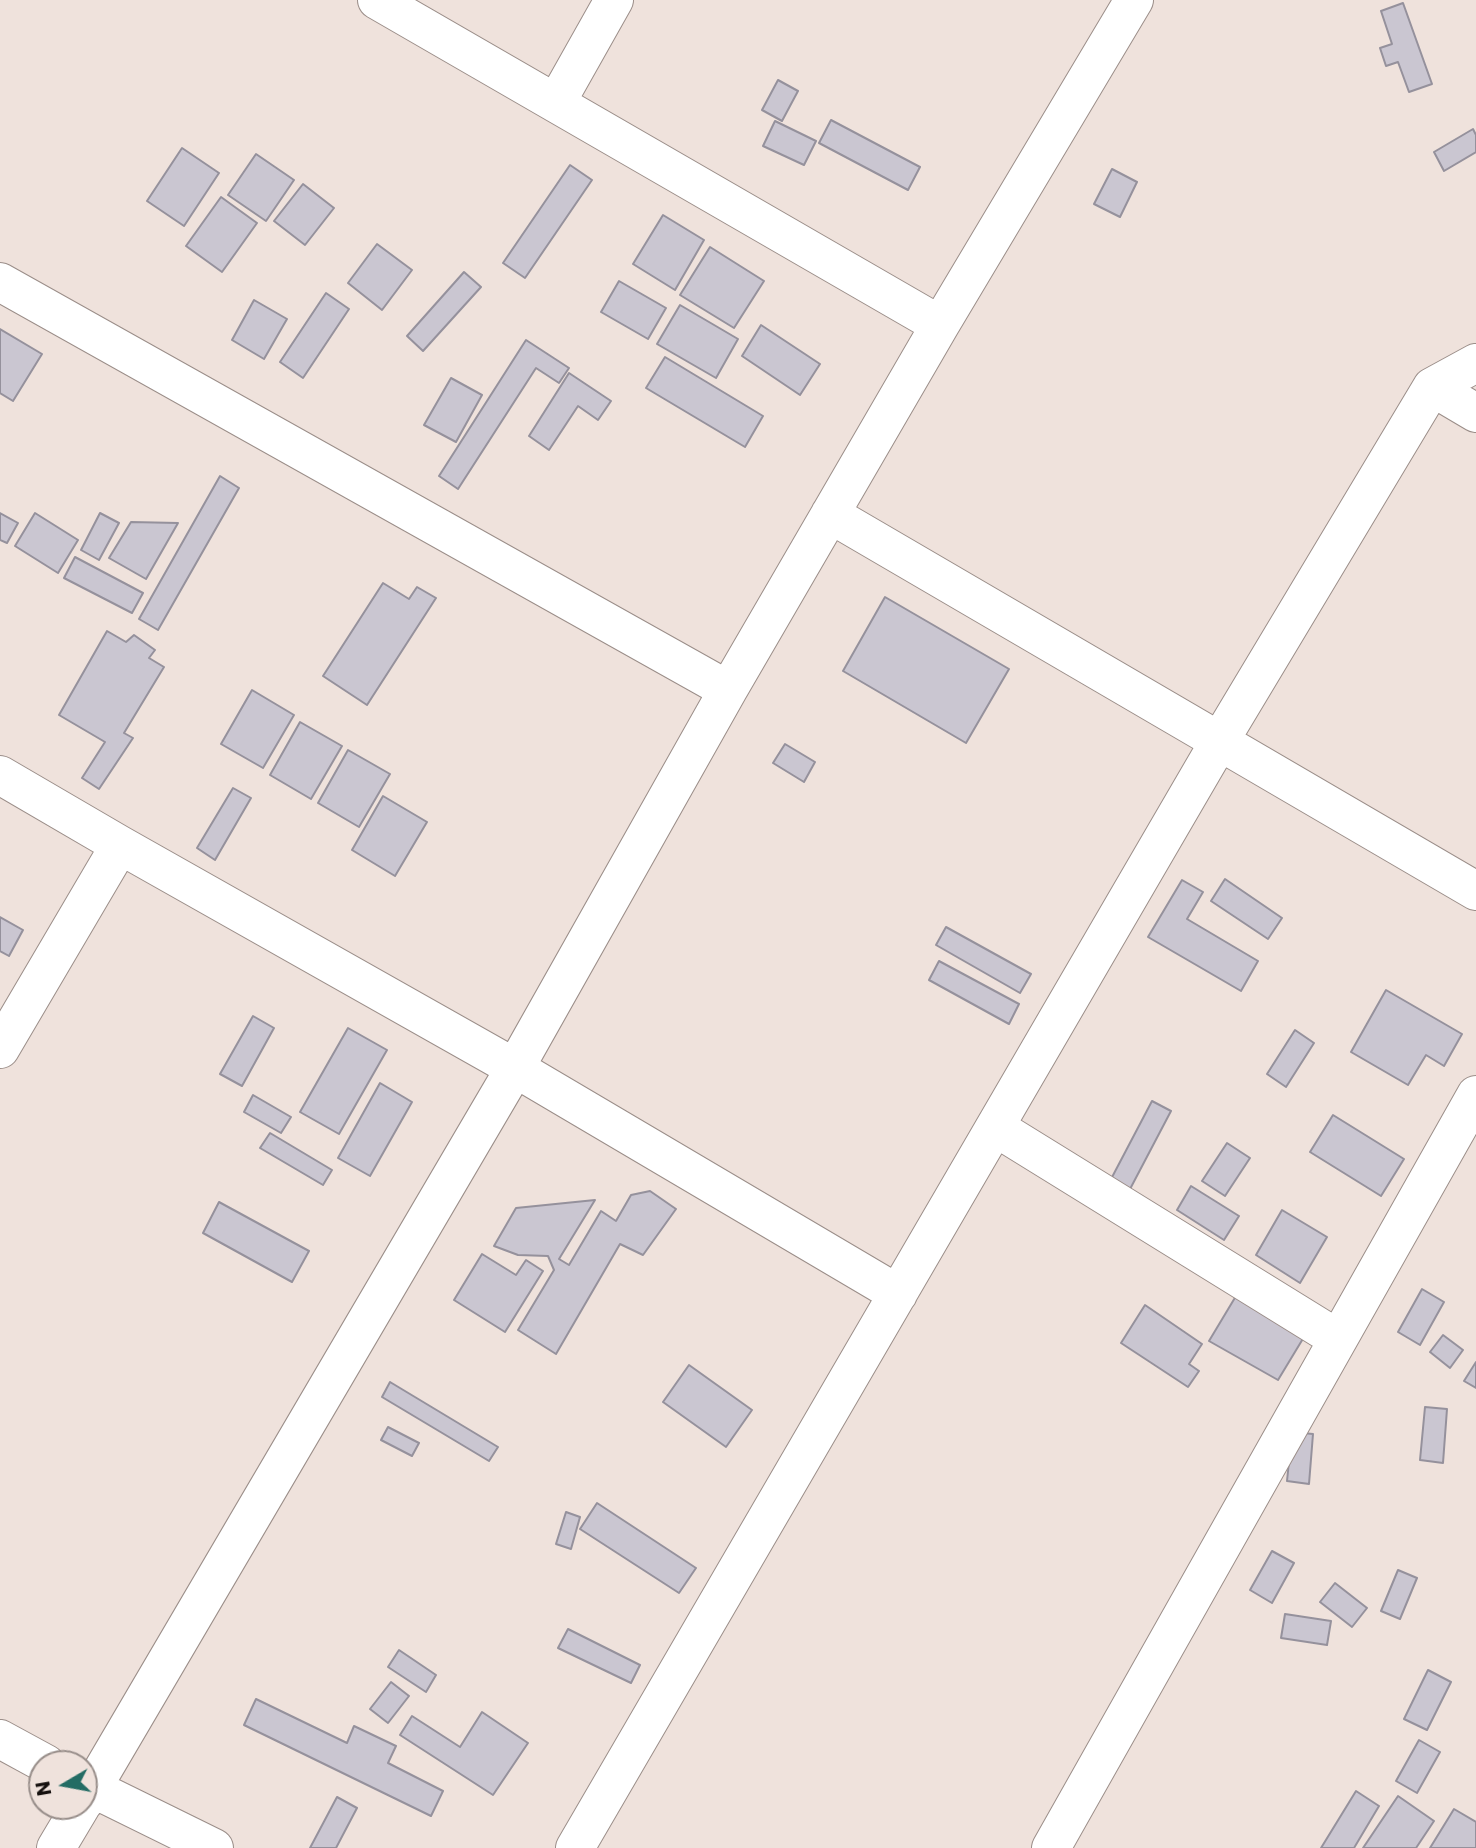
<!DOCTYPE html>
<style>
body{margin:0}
#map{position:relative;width:1476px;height:1848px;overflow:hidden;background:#efe2dc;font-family:Poppins,sans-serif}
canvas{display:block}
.north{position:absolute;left:28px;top:1750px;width:70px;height:70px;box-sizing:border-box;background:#efe2dc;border:2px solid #988e8a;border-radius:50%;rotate:260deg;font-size:19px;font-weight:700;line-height:28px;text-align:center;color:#15100e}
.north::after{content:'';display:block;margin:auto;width:24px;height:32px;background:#236c64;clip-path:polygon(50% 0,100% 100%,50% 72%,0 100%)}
</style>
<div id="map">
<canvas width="1476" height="1848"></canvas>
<div class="north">N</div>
</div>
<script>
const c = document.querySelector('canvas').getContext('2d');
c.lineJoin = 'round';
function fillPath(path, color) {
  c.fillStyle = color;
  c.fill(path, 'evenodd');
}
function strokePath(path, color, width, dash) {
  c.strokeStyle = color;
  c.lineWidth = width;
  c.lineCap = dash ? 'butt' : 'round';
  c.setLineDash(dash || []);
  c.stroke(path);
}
const building = new Path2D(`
 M1403 3 1432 84 1409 92 1398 62 1386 66 1380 48 1392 44 1381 11Z
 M778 80 798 91 782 121 762 110Z
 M831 120 920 167 908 190 819 143Z
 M775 121 816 141 804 165 763 146Z
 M1473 129 1476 135V152L1444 171 1434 152Z
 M182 148 219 173 184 226 147 201Z
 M256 154 294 180 266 221 228 195Z
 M570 165 592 180 525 278 503 263Z
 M1112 169 1137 182 1120 217 1094 204Z
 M303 184 334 208 305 245 274 221Z
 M221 197 257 223 222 272 186 246Z
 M663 215 704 240 675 290 633 264Z
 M377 244 412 270 382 310 348 283Z
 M710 247 764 281 734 328 680 295Z
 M464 272 481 287 423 351 407 336Z
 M619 281 666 308 648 339 601 312Z
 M326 293 349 309 303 378 280 362Z
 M254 300 287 319 264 359 232 340Z
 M680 305 738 339 716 378 657 344Z
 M761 325 820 364 800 395 742 356Z
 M0 329 42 354 13 401 0 393Z
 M526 340 569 368 559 383 536 368 458 489 439 476Z
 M665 357 763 416 745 447 646 388Z
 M569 373 611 401 598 420 578 406 549 450 529 436Z
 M451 378 482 395 456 442 424 425Z
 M220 476 239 488 158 630 139 619Z
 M0 513 18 523 7 543 0 540Z
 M35 513 78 540 58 573 15 546Z
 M100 513 119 523 99 560 81 550Z
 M131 522 178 523 146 579 109 558Z
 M75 557 143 593 132 613 64 578Z
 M383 583 409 599 417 587 436 598 367 705 323 676Z
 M885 597 1009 669 966 743 843 671Z
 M107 631 126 642 134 635 155 650 149 658 164 667 124 733 133 738 99 789 82 778 105 742 59 715Z
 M252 690 294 715 263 768 221 744Z
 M300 722 342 746 311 799 270 775Z
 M785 744 815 762 804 782 773 763Z
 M348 750 390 774 359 827 318 803Z
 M233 788 251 798 215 860 197 848Z
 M383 796 427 822 395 876 352 850Z
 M1225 879 1282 918 1268 939 1211 901Z
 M1182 880 1203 892 1187 919 1258 961 1241 991 1148 937Z
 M0 917 23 930 9 956 0 951Z
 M946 927 1031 974 1020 993 936 945Z
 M939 961 1019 1004 1009 1024 929 980Z
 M1386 990 1462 1034 1444 1066 1426 1055 1408 1085 1351 1052Z
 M253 1016 274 1028 242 1086 220 1074Z
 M348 1028 387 1050 339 1134 300 1112Z
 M1295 1030 1314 1043 1286 1087 1267 1074Z
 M380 1083 412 1102 370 1176 338 1158Z
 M253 1095 291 1117 281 1133 244 1112Z
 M1152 1101 1171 1111 1129 1191 1110 1181Z
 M1333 1115 1404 1159 1381 1196 1310 1152Z
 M270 1133 332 1170 323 1185 260 1148Z
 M1227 1143 1250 1158 1225 1196 1202 1181Z
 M1191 1186 1239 1216 1224 1240 1177 1210Z
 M650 1191 676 1209 643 1255 620 1244 556 1354 518 1330 554 1270 548 1256 518 1255 494 1246 516 1208 595 1200 559 1259 569 1265 601 1211 616 1221 631 1195Z
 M219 1202 309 1251 292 1282 203 1233Z
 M1282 1210 1327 1237 1300 1283 1256 1255Z
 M482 1254 516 1275 526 1260 543 1271 505 1332 454 1300Z
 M1422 1289 1444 1302 1420 1345 1398 1332Z
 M1236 1296 1304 1337 1278 1380 1209 1341Z
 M1145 1305 1202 1344 1189 1364 1199 1371 1188 1387 1121 1343Z
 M1443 1335 1463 1350 1450 1368 1430 1352Z
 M1476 1362V1388L1464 1381Z
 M689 1365 752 1410 726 1447 663 1402Z
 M390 1382 498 1447 489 1461 382 1397Z
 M1425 1407 1447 1409 1443 1463 1420 1460Z
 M388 1427 419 1443 412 1456 381 1440Z
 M1292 1432 1313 1434 1309 1484 1287 1481Z
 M597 1503 696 1568 679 1593 580 1529Z
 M566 1512 580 1517 571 1549 556 1544Z
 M1272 1551 1294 1563 1272 1603 1250 1590Z
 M1398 1570 1417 1578 1400 1619 1381 1611Z
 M1335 1583 1367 1608 1352 1627 1320 1602Z
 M1285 1614 1331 1621 1327 1645 1281 1638Z
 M568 1629 640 1665 631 1683 558 1648Z
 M399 1650 436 1675 426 1692 388 1667Z
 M1428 1670 1451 1682 1427 1730 1404 1719Z
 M391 1682 409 1696 388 1723 370 1709Z
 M256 1699 347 1743 354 1726 396 1746 388 1763 443 1791 431 1816 244 1725Z
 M482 1712 528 1743 493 1795 400 1735 412 1716 460 1747Z
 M1419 1740 1440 1752 1417 1793 1396 1781Z
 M1356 1791 1379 1806 1354 1848H1321Z
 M1398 1796 1434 1821 1416 1848H1363Z
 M337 1797 357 1808 336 1848H310Z
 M1454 1809 1476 1822V1848H1430Z`);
const street = new Path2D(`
 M377 0 940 325
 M556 103 614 0
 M0 282 728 690
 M1432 387 1476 413
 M830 514 1476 891
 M0 775 120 845 515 1068 898 1294
 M0 1049 120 845
 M995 1127 1338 1339
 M0 1739 46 1764
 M84 1784 214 1848
 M84 1802 515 1068 728 690 940 325 1134 0
 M56 1848 81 1806
 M575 1848 1219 742 1432 387 1476 363
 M1051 1848 1476 1095`);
fillPath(building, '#cac6d1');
strokePath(building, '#95919c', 2);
strokePath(street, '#9b8e89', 40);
strokePath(street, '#fff', 38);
</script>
